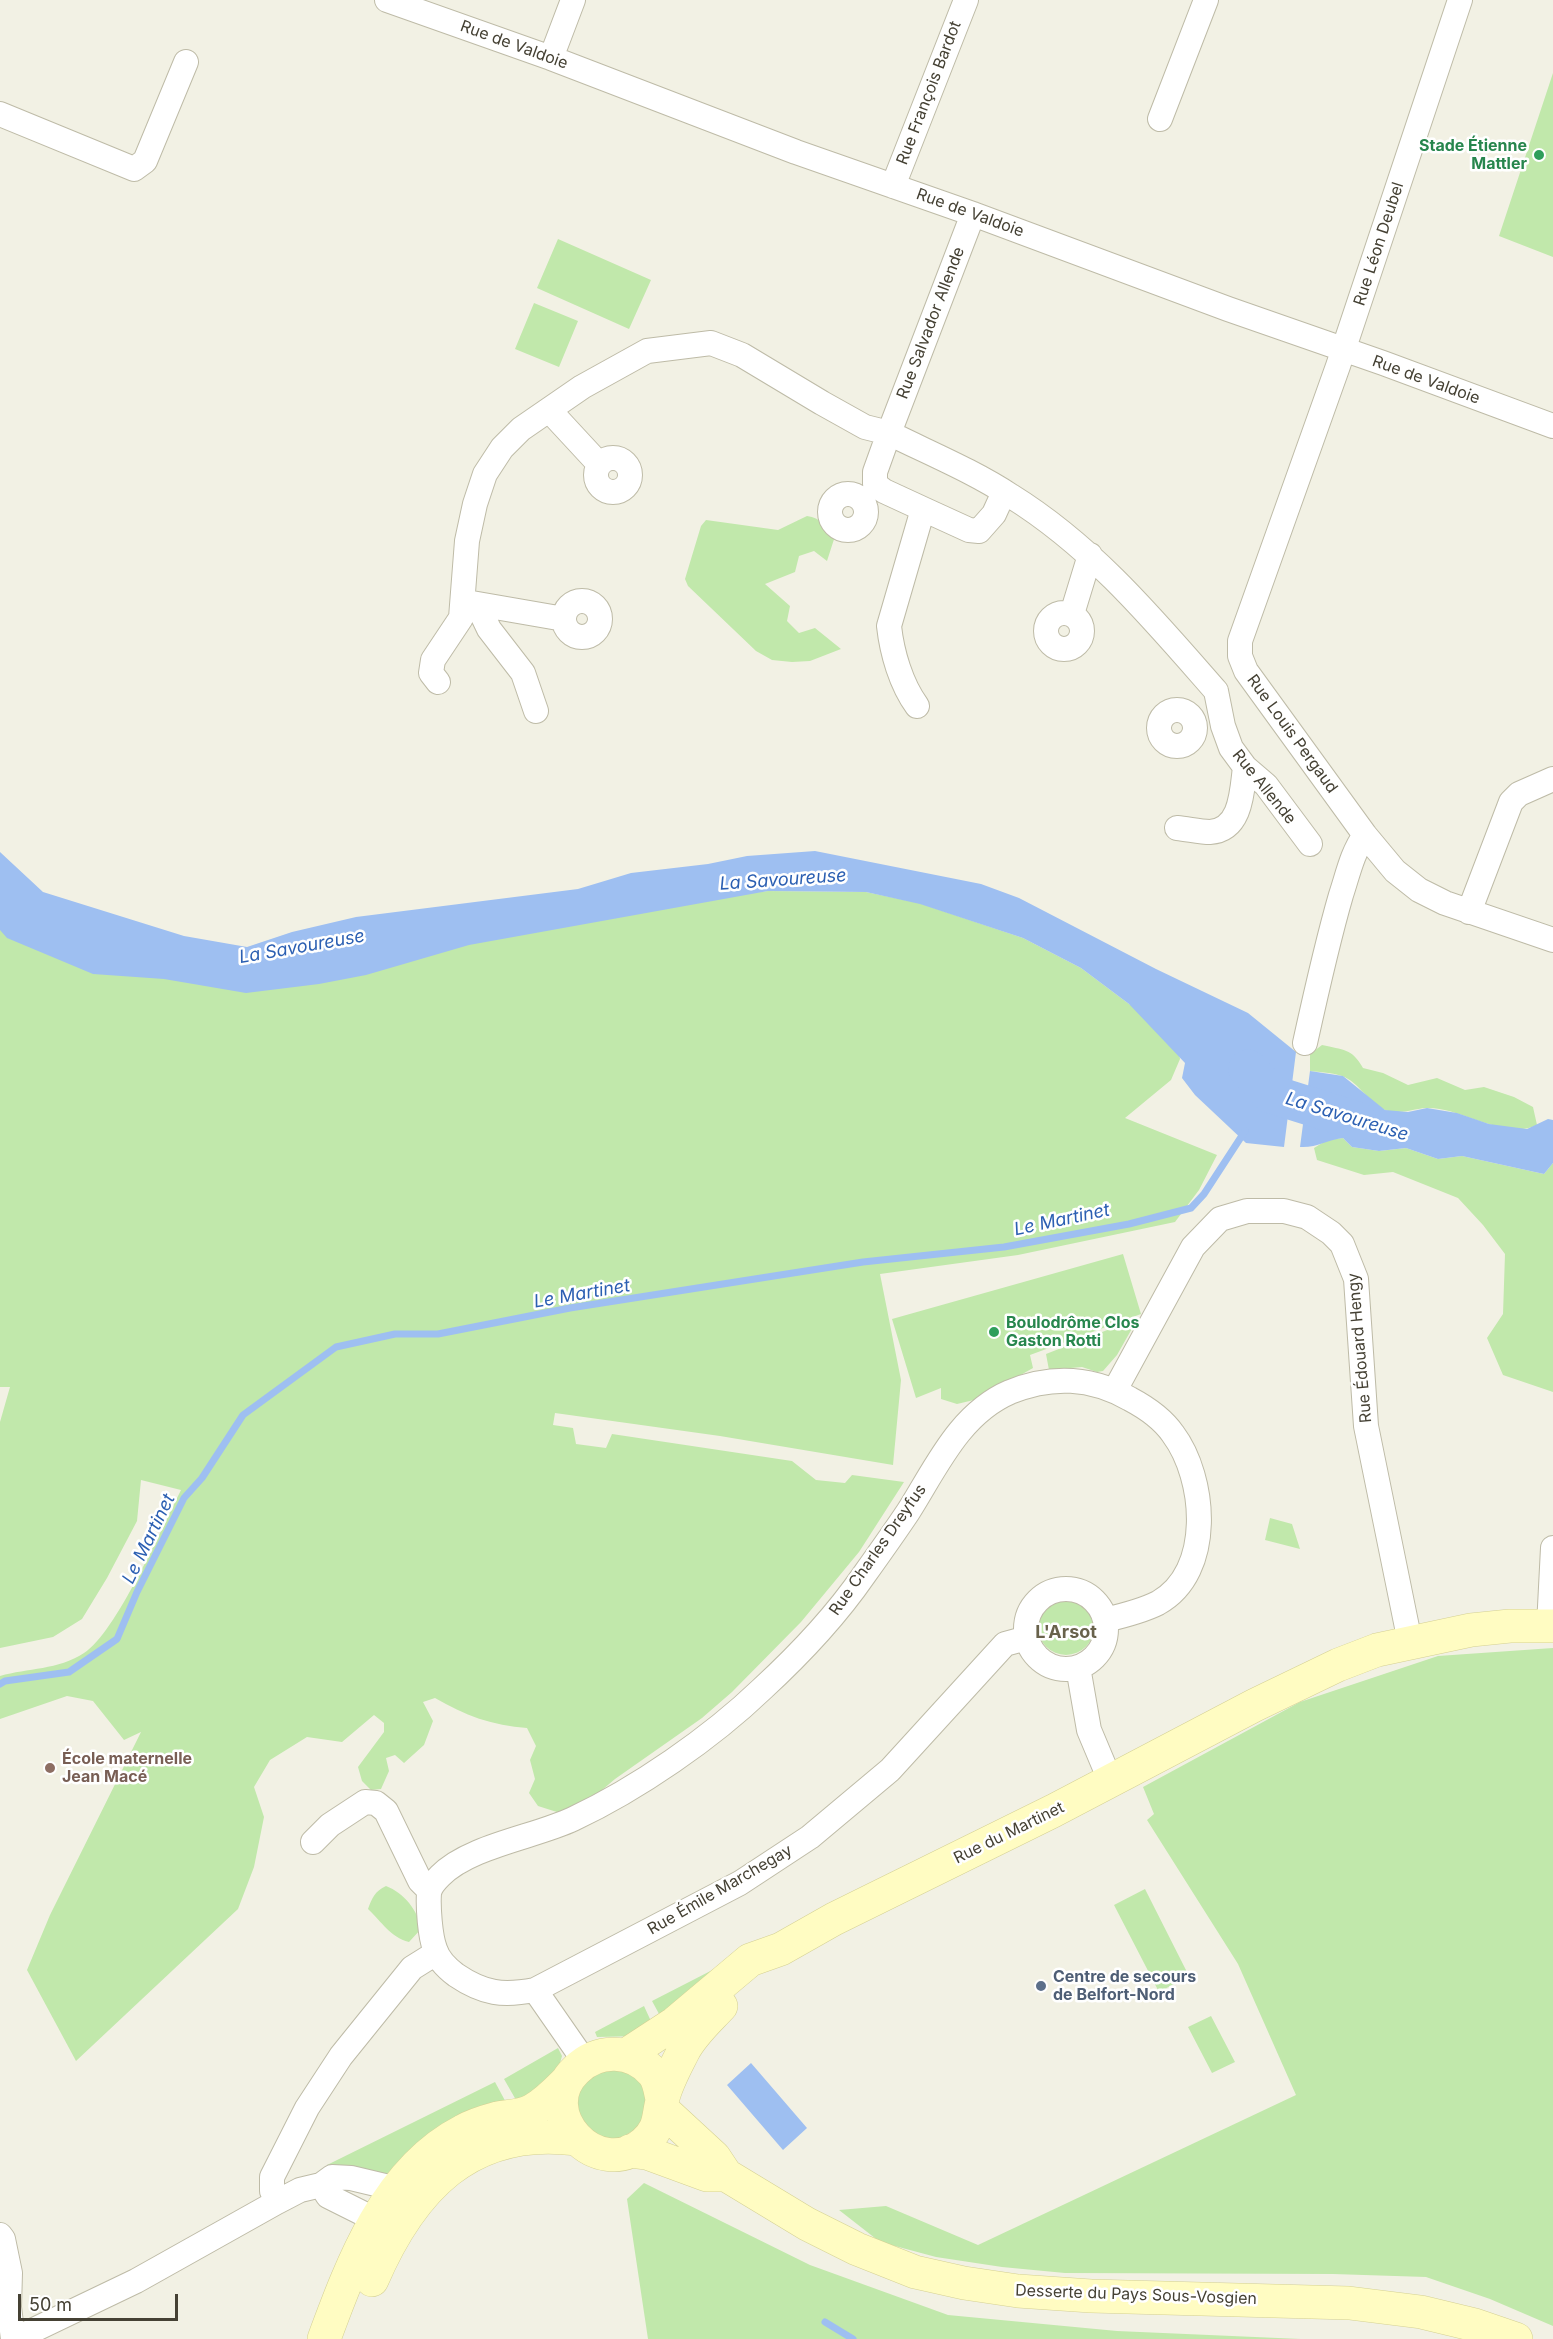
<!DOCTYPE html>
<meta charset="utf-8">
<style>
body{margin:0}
#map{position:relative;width:1553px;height:2339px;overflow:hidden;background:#f2f1e4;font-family:Inter,sans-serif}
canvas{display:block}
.scale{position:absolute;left:18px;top:2294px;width:160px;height:27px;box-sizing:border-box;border:3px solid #454134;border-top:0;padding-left:8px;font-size:18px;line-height:21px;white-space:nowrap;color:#454134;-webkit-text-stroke:4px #fff;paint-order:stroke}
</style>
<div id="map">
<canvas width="1553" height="2339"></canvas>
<div class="scale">50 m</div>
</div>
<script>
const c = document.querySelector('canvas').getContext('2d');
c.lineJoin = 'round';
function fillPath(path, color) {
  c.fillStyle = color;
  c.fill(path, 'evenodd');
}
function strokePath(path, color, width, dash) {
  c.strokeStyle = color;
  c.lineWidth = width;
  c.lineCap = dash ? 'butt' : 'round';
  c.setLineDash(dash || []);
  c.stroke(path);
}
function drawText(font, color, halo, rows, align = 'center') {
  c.font = font + ' Inter,sans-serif';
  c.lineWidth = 5;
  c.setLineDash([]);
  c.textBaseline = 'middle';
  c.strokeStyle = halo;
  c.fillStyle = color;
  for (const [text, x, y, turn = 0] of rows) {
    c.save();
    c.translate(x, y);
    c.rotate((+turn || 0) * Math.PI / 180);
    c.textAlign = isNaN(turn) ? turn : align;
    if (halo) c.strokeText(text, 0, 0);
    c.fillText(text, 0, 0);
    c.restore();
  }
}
const green = new Path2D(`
 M1553 73V257L1499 236Z
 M558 239 651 280 629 329 537 288Z
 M534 303 578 321 559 367 515 349Z
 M807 516C821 518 825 526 836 533L827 561 814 551 799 556 795 572 765 584 790 606 787 621 799 633 815 628 841 649 810 661 792 662 772 660 756 651 688 586 685 579 701 526 706 520 778 530Z
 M768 891 866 892 919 903 1023 938 1081 968 1129 1004 1175 1028 1180 1059 1171 1080 1125 1118 1217 1155 1199 1190 1175 1222 1018 1255 880 1274 901 1380 893 1465 720 1436 555 1413 553 1425 573 1428 576 1444 606 1448 612 1434 792 1461 816 1480 845 1483 852 1475 904 1482 859 1552 801 1622 732 1692 702 1718 615 1779 595 1796 560 1813 538 1806 529 1793 535 1779 530 1760 536 1746 527 1728C493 1726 464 1715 435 1698L423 1702 433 1721 424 1745 404 1763 395 1755 386 1758 389 1771 381 1789 371 1790 362 1781 358 1767 384 1732V1723L374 1715 342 1742 307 1737 270 1760 254 1787 264 1817 254 1867 238 1909 76 2061 27 1970 50 1915 141 1732 124 1740 93 1701 67 1696 0 1719V1676C28 1668 58 1670 84 1653 116 1633 162 1527 181 1490L141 1480 137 1521 107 1578 82 1619 53 1637 0 1648V1422L10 1387H0V912L144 970Z
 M1322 1045C1343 1050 1352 1048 1363 1068L1383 1073 1408 1085 1437 1078 1465 1090 1484 1087 1514 1097 1533 1107 1537 1125C1504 1141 1460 1106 1426 1108 1412 1109 1400 1115 1385 1110 1369 1104 1359 1082 1342 1076 1333 1073 1320 1072 1310 1071V1054Z
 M1343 1138 1352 1147 1379 1151 1406 1148 1438 1159 1462 1156 1544 1174 1553 1163V1392L1503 1375 1487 1338 1503 1314 1505 1254 1483 1225 1458 1198 1393 1172 1364 1175 1317 1160 1314 1148 1327 1140Z
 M1123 1254 1141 1314 1030 1355 1033 1368 978 1399 957 1404 941 1399V1388L916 1398 892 1319Z
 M1138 1318 1117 1355 1103 1371 1097 1372 1082 1367 1049 1370 1046 1354Z
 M1270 1518 1292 1524 1300 1549 1265 1540Z
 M1038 1627a28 28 0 1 1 56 0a28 28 0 1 1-56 0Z
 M1553 1648V2326L1490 2299 1426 2277 1333 2274 1065 2273 1002 2267 936 2257 880 2242 839 2210 886 2206 978 2245 1296 2095 1238 1964 1147 1820 1154 1814 1143 1787 1300 1702 1438 1656Z
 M386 1886C404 1893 418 1910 421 1929L409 1942C390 1937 382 1922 368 1909 372 1898 375 1891 386 1886Z
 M1145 1889 1189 1976 1159 1992 1114 1905Z
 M728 1962 664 2023 652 2001Z
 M644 2006 655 2030 641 2036 597 2037 595 2032Z
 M1211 2016 1235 2062 1212 2073 1188 2027Z
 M558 2048 562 2056 558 2070 520 2107 504 2079Z
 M619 2064 649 2086 647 2123 615 2141 590 2134 576 2113 577 2087 584 2077Z
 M495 2082 509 2108 415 2155 388 2173H365L327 2165Z
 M644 2183 810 2265 948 2315 1117 2331 1301 2339H648L627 2199Z`);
const water = new Path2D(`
 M815 851 981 884 1019 898 1156 969 1248 1013 1296 1052 1284 1147 1246 1143 1195 1095 1182 1078 1185 1063 1129 1004 1081 968 1023 938 920 904 866 892 768 891 469 945 366 975 319 984 246 993 164 979 93 974 7 938 0 930V852L43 892 184 936 247 947 292 932 356 917 578 889 631 873 708 864 747 856Z
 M1310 1071 1343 1076 1385 1110 1408 1112 1427 1108 1457 1113 1489 1124 1527 1129 1548 1119 1553 1120V1163L1544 1174 1462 1156 1438 1159 1406 1148 1379 1151 1352 1147 1343 1138C1326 1140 1317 1148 1300 1147Z
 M751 2063 807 2128 783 2150 727 2085Z`);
const stream = new Path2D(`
 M0 1684 5 1681 69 1672 117 1639 137 1592 184 1498 202 1478 243 1415 336 1347 395 1334H438L570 1308 863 1262 1004 1247 1129 1224 1191 1208 1204 1194 1245 1131
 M825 2322 853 2339`);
const river = new Path2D(`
 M1248 1069 1271 1094 1357 1121`);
const minor = new Path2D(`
 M387 0 551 58 796 152 973 214 1228 309 1383 363 1553 426
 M1460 0 1338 366 1240 641V656L1246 671 1365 835 1395 871 1419 890 1445 903 1553 940
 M551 58 573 0
 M0 114 134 169 145 161 186 62
 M1160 119 1206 0
 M893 186 966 0
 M973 214 889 433C929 453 973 471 1011 496 1093 547 1153 619 1216 691
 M549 410 599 464
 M596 475a17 17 0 1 1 34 0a17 17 0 1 1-34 0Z
 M830 512a18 18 0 1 1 36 0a18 18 0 1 1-36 0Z
 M564 619a18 18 0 1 1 36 0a18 18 0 1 1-36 0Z
 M466 602 564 619
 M477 604 489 629 523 673 536 711
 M1046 631a18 18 0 1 1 36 0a18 18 0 1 1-36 0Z
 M1072 614 1090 555
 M438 682 431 673 433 660 461 618 467 541 475 504 485 474 502 448 521 429 582 387 647 351 711 343 742 355 822 403 865 427 889 433 875 472V484L884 491 923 509
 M1216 691 1223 726 1231 748 1245 767 1266 785 1310 844
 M917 706C901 684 892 653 889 626L923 509 969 530 979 531 994 514 1004 492
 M1159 728a18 18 0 1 1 36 0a18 18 0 1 1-36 0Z
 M1177 828C1188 829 1200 832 1210 832 1242 830 1242 790 1245 767
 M1469 912 1511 802 1519 794 1553 779
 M1305 1043C1316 993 1327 943 1341 895 1348 874 1352 853 1365 835
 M1115 1390 1193 1247 1220 1219 1247 1211H1284L1307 1217 1331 1233 1342 1244 1356 1279 1366 1426 1410 1642
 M1026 1629a40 40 0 1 1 80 0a40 40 0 1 1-80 0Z
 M1549 1626 1553 1548
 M1027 1638 1005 1644 890 1770 810 1837 740 1883 535 1990C503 1996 484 1994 456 1975 448 1969 438 1959 435 1949 430 1936 428 1907 429 1893 430 1887 435 1881 440 1876 469 1846 535 1837 573 1819 637 1789 711 1738 762 1689 800 1654 835 1617 864 1575 879 1554 894 1533 908 1512 936 1468 959 1414 1010 1392 1052 1375 1091 1377 1130 1399 1147 1408 1162 1418 1173 1434 1206 1478 1214 1572 1158 1603 1142 1611 1122 1616 1105 1620
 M1078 1667 1089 1730 1110 1780
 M313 1842 330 1825 365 1802 376 1803 386 1811 420 1881 429 1890
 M535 1990 585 2062
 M321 2185 328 2196 368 2216
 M277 2202 272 2191V2177L307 2108 341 2056 412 1968 436 1953
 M0 2235 3 2239 10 2273 9 2307 13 2339
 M15 2339 136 2281 277 2202 300 2190 321 2185 332 2177 351 2178 397 2189 406 2201`);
const secondary = new Path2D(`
 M626 2055 675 2023 750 1960 781 1949 834 1919 1053 1811 1255 1705 1338 1665 1377 1650 1471 1630 1510 1626H1553
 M662 2099C660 2090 659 2080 653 2073 633 2049 598 2048 576 2070 532 2112 597 2183 644 2143 662 2127 657 2116 663 2098 667 2082 676 2066 683 2052 692 2034 708 2020 721 2006
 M662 2109 714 2157 726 2175 807 2224 857 2249 915 2272 964 2283 1018 2291 1091 2296 1349 2303 1421 2312 1475 2325 1516 2339
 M630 2151 647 2153 707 2175H726
 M372 2280C411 2190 469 2125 576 2139
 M324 2339C352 2263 387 2170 463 2131 473 2125 487 2121 498 2118 509 2116 523 2116 533 2110 547 2102 557 2091 568 2080`);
const markers = [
 [1539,155,6,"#2e9e5b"],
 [994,1332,6,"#2e9e5b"],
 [50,1768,6,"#8d6e63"],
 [1041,1986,6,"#5c6f8a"]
];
const streetNames = [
 ["Rue de Valdoie",514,45,20],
 ["Rue François Bardot",929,93,-69],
 ["Rue de Valdoie",970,213,20],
 ["Rue Léon Deubel",1379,244,-72],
 ["Rue Salvador Allende",931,323,-69],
 ["Rue de Valdoie",1426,380,20],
 ["Rue Louis Pergaud",1292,734,54],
 ["Rue Allende",1264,787,51],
 ["Rue Édouard Hengy",1360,1348,-95],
 ["Rue Charles Dreyfus",878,1550,-55],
 ["Rue du Martinet",1009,1833,-26],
 ["Rue Émile Marchegay",720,1890,-30],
 ["Desserte du Pays Sous-Vosgien",1136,2295,2]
];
const leisureNames = [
 ["Stade Étienne",1527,146],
 ["Mattler",1527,164],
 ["Boulodrôme Clos",1006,1323,"left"],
 ["Gaston Rotti",1006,1341,"left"]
];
const educationNames = [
 ["École maternelle",62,1759],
 ["Jean Macé",62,1777]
];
const serviceNames = [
 ["Centre de secours",1053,1977],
 ["de Belfort-Nord",1053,1995]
];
const waterNames = [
 ["La Savoureuse",783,880,-4],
 ["La Savoureuse",302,947,-10],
 ["La Savoureuse",1347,1117,17],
 ["Le Martinet",1062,1220,-12],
 ["Le Martinet",582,1294,-10],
 ["Le Martinet",149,1539,-64]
];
const neighbourhoodNames = [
 ["L'Arsot",1066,1633]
];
fillPath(green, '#c1e8ab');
fillPath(water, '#9ebff1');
strokePath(stream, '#9ebff1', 7);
strokePath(river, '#9ebff1', 39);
strokePath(minor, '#bebba7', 26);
strokePath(secondary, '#d4d093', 34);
strokePath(minor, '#fff', 24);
strokePath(secondary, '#fffcc2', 33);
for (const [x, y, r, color] of markers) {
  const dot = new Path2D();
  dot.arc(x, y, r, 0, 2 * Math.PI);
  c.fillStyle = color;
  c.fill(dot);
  strokePath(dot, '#fff', 2);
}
drawText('16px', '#454134', '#fff', streetNames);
drawText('bold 16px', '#27864d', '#fff', leisureNames, 'right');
drawText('bold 16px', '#785e54', '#fff', educationNames, 'left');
drawText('bold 16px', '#4e5e75', '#fff', serviceNames, 'left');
drawText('italic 18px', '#2b5fb2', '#fff', waterNames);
drawText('bold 18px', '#68624b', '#fff', neighbourhoodNames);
</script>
